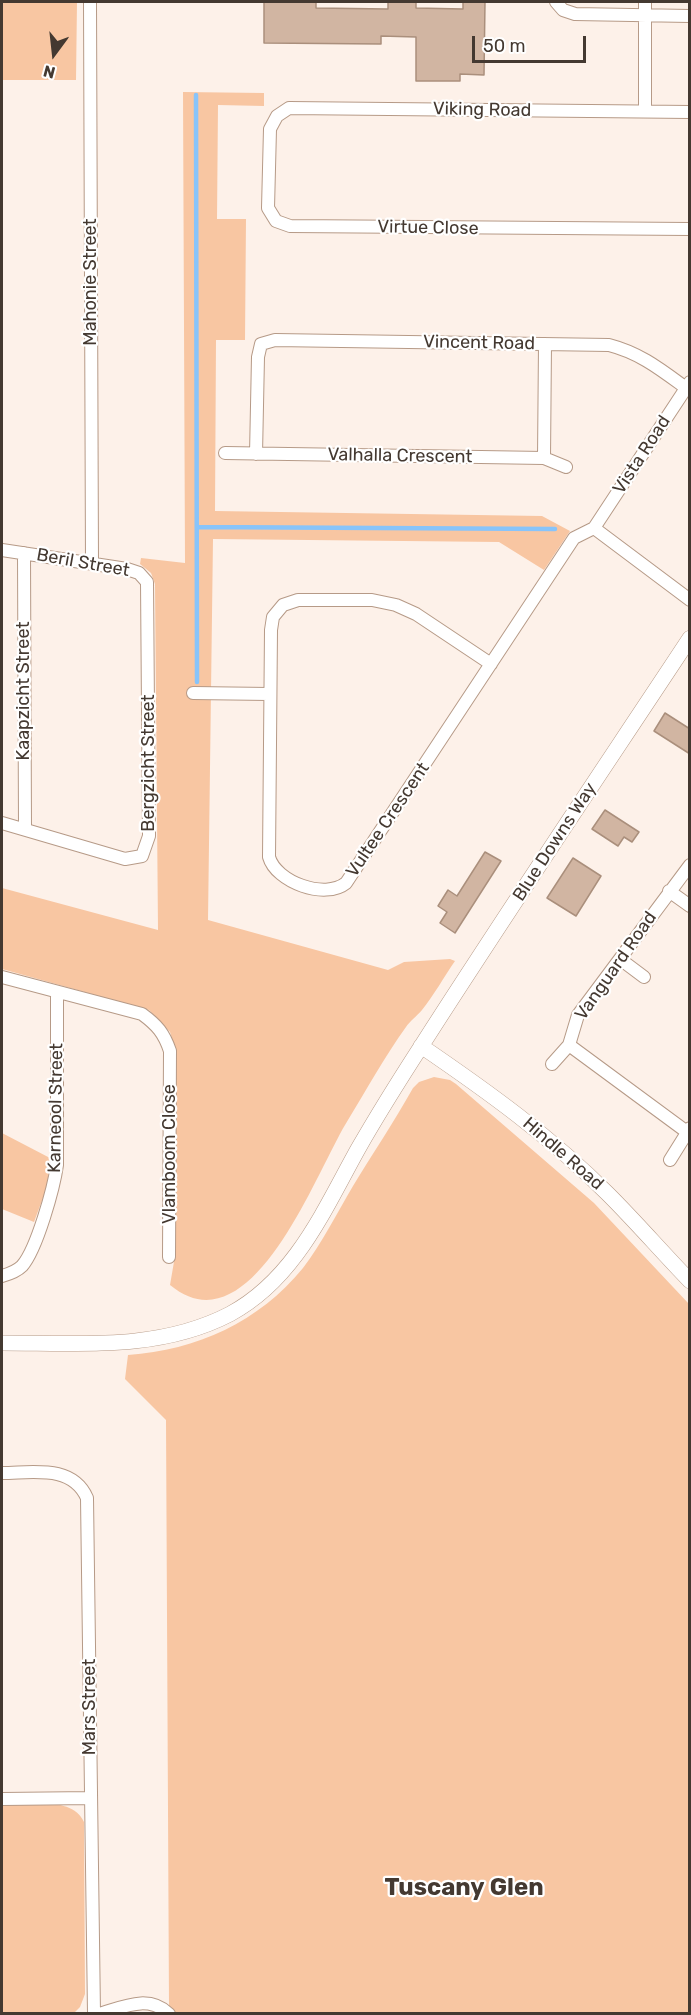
<!DOCTYPE html>
<style>
body{margin:0}
#map{position:relative;width:691px;height:2015px;overflow:hidden;background:#fdf1e9;font-family:Rubik,sans-serif}
canvas{display:block}
.frame{position:absolute;inset:0;border:3px solid #443931;pointer-events:none}
.north{position:absolute;left:24px;top:24px;width:60px;height:60px;-webkit-text-stroke:4px #fff;paint-order:stroke;rotate:195deg;font-size:16px;font-weight:700;line-height:24px;text-align:center;color:#443931}
.north::after{content:'';display:block;margin:auto;width:21px;height:27px;background:#443931;clip-path:polygon(50% 0,100% 100%,50% 72%,0 100%)}
.scale{position:absolute;left:472px;top:36px;width:114px;height:27px;box-sizing:border-box;border:3px solid #443931;border-top:0;padding-left:8px;font-size:18px;line-height:21px;white-space:nowrap;color:#443931;-webkit-text-stroke:4px #fff;paint-order:stroke}
</style>
<div id="map">
<canvas width="691" height="2015"></canvas>
<div class="frame"></div>
<div class="north">N</div>
<div class="scale">50 m</div>
</div>
<script>
const c = document.querySelector('canvas').getContext('2d');
c.lineJoin = 'round';
function fillPath(path, color) {
  c.fillStyle = color;
  c.fill(path, 'evenodd');
}
function strokePath(path, color, width, dash) {
  c.strokeStyle = color;
  c.lineWidth = width;
  c.lineCap = dash ? 'butt' : 'round';
  c.setLineDash(dash || []);
  c.stroke(path);
}
function drawText(font, color, halo, rows, align = 'center') {
  c.font = font + ' Rubik,sans-serif';
  c.lineWidth = 4.5;
  c.setLineDash([]);
  c.textBaseline = 'middle';
  c.strokeStyle = halo;
  c.fillStyle = color;
  for (const [text, x, y, turn = 0] of rows) {
    c.save();
    c.translate(x, y);
    c.rotate((+turn || 0) * Math.PI / 180);
    c.textAlign = isNaN(turn) ? turn : align;
    if (halo) c.strokeText(text, 0, 0);
    c.fillText(text, 0, 0);
    c.restore();
  }
}
const green = new Path2D(`
 M2 2H77L76 80H2Z
 M183 92 264 93V106L218 105 217 219H246L245 340H216L215 511 542 516 570 531 544 570 499 542 213 539 208 920 388 970 404 962 450 959 455 961C444 977 434 995 422 1010 417 1016 410 1021 406 1027 385 1056 367 1089 348 1120 317 1169 252 1353 170 1285L175 1256 176 1051 170 1032 149 1010 2 969V888L158 930 155 584 151 573 140 564 141 558 185 563Z
 M434 1077 450 1080 456 1084 594 1203 689 1304V2013L176 2014 169 2006 166 1420 125 1379 128 1355C197 1350 259 1322 303 1268 322 1243 337 1213 353 1186 373 1153 394 1122 413 1088L419 1082Z
 M2 1133 50 1158 47 1187 34 1222 2 1209Z
 M2 1805C26 1805 72 1795 84 1822L85 1994 80 2007 74 2013H2Z`);
const stream = new Path2D(`
 M196 95 197 682
 M197 527 555 529`);
const building = new Path2D(`
 M264 2H316V8L388 9V2H416V8L463 9V2H485L484 75 460 74V81H416V37L381 36V44L264 43Z
 M665 713 690 729V754L654 731Z
 M605 810 639 832 632 842 624 837 618 846 592 829Z
 M485 852 501 861 455 933 440 923 447 912 438 906 448 890 457 896Z
 M573 858 601 876 576 916 547 898Z`);
const minor = new Path2D(`
 M90 2 92 563
 M556 2 563 10 575 14 690 16
 M645 111V2
 M690 112 289 108 277 116 270 129 268 208 276 221 290 226 690 229
 M225 453 544 458 566 467
 M256 454 258 357 261 344 275 340 609 345C640 353 660 369 686 388
 M544 458 545 344
 M594 528 690 600
 M2 550 127 569 139 573 147 582 149 836 142 856 125 859 2 823
 M24 553 25 829
 M491 664 416 614 396 605 372 600H298L283 605 273 617 271 630 269 857C276 882 325 900 346 883L574 538 594 528 690 382
 M193 693 269 694
 M669 891 690 906
 M620 959 644 977
 M2 977 142 1014C157 1025 164 1033 170 1051L169 1257
 M569 1045 687 1132
 M552 1064 569 1045 578 1015 690 865
 M670 1160 690 1128
 M2 1276C9 1274 17 1271 22 1266 37 1249 54 1187 57 1165V992
 M2 1473C32 1473 72 1464 87 1498L94 2014
 M2 1799 91 1798
 M99 2014C123 2007 149 1994 169 2014`);
const tertiary = new Path2D(`
 M421 1046C487 1091 551 1137 608 1194 636 1222 662 1252 690 1281
 M2 1343C79 1343 159 1351 230 1314 295 1279 324 1210 358 1149 378 1114 400 1079 422 1045 509 909 600 774 690 638`);
const streetNames = [
 ["Viking Road",482,110,1],
 ["Virtue Close",428,228,1],
 ["Mahonie Street",91,282,-90],
 ["Vincent Road",479,343,1],
 ["Vista Road",642,455,-57],
 ["Valhalla Crescent",400,456,1],
 ["Beril Street",83,563,10],
 ["Kaapzicht Street",24,691,-90],
 ["Bergzicht Street",149,763,-90],
 ["Vultee Crescent",388,820,-56],
 ["Blue Downs Way",555,842,-57],
 ["Vanguard Road",616,966,-55],
 ["Karneool Street",56,1108,-89],
 ["Vlamboom Close",170,1154,-90],
 ["Hindle Road",563,1154,41],
 ["Mars Street",90,1707,-90]
];
const districtNames = [
 ["Tuscany Glen",464,1888]
];
fillPath(green, '#f8c6a2');
strokePath(stream, '#88c4fa', 4.5);
fillPath(building, '#d1b5a2');
strokePath(building, '#aa8f7c', 1.5);
strokePath(minor, '#b69a87', 14);
strokePath(tertiary, '#b69a87', 16);
strokePath(minor, '#fff', 12);
strokePath(tertiary, '#fff', 15);
drawText('18px', '#443931', '#fff', streetNames);
drawText('bold 24px', '#443931', '#fff', districtNames);
</script>
